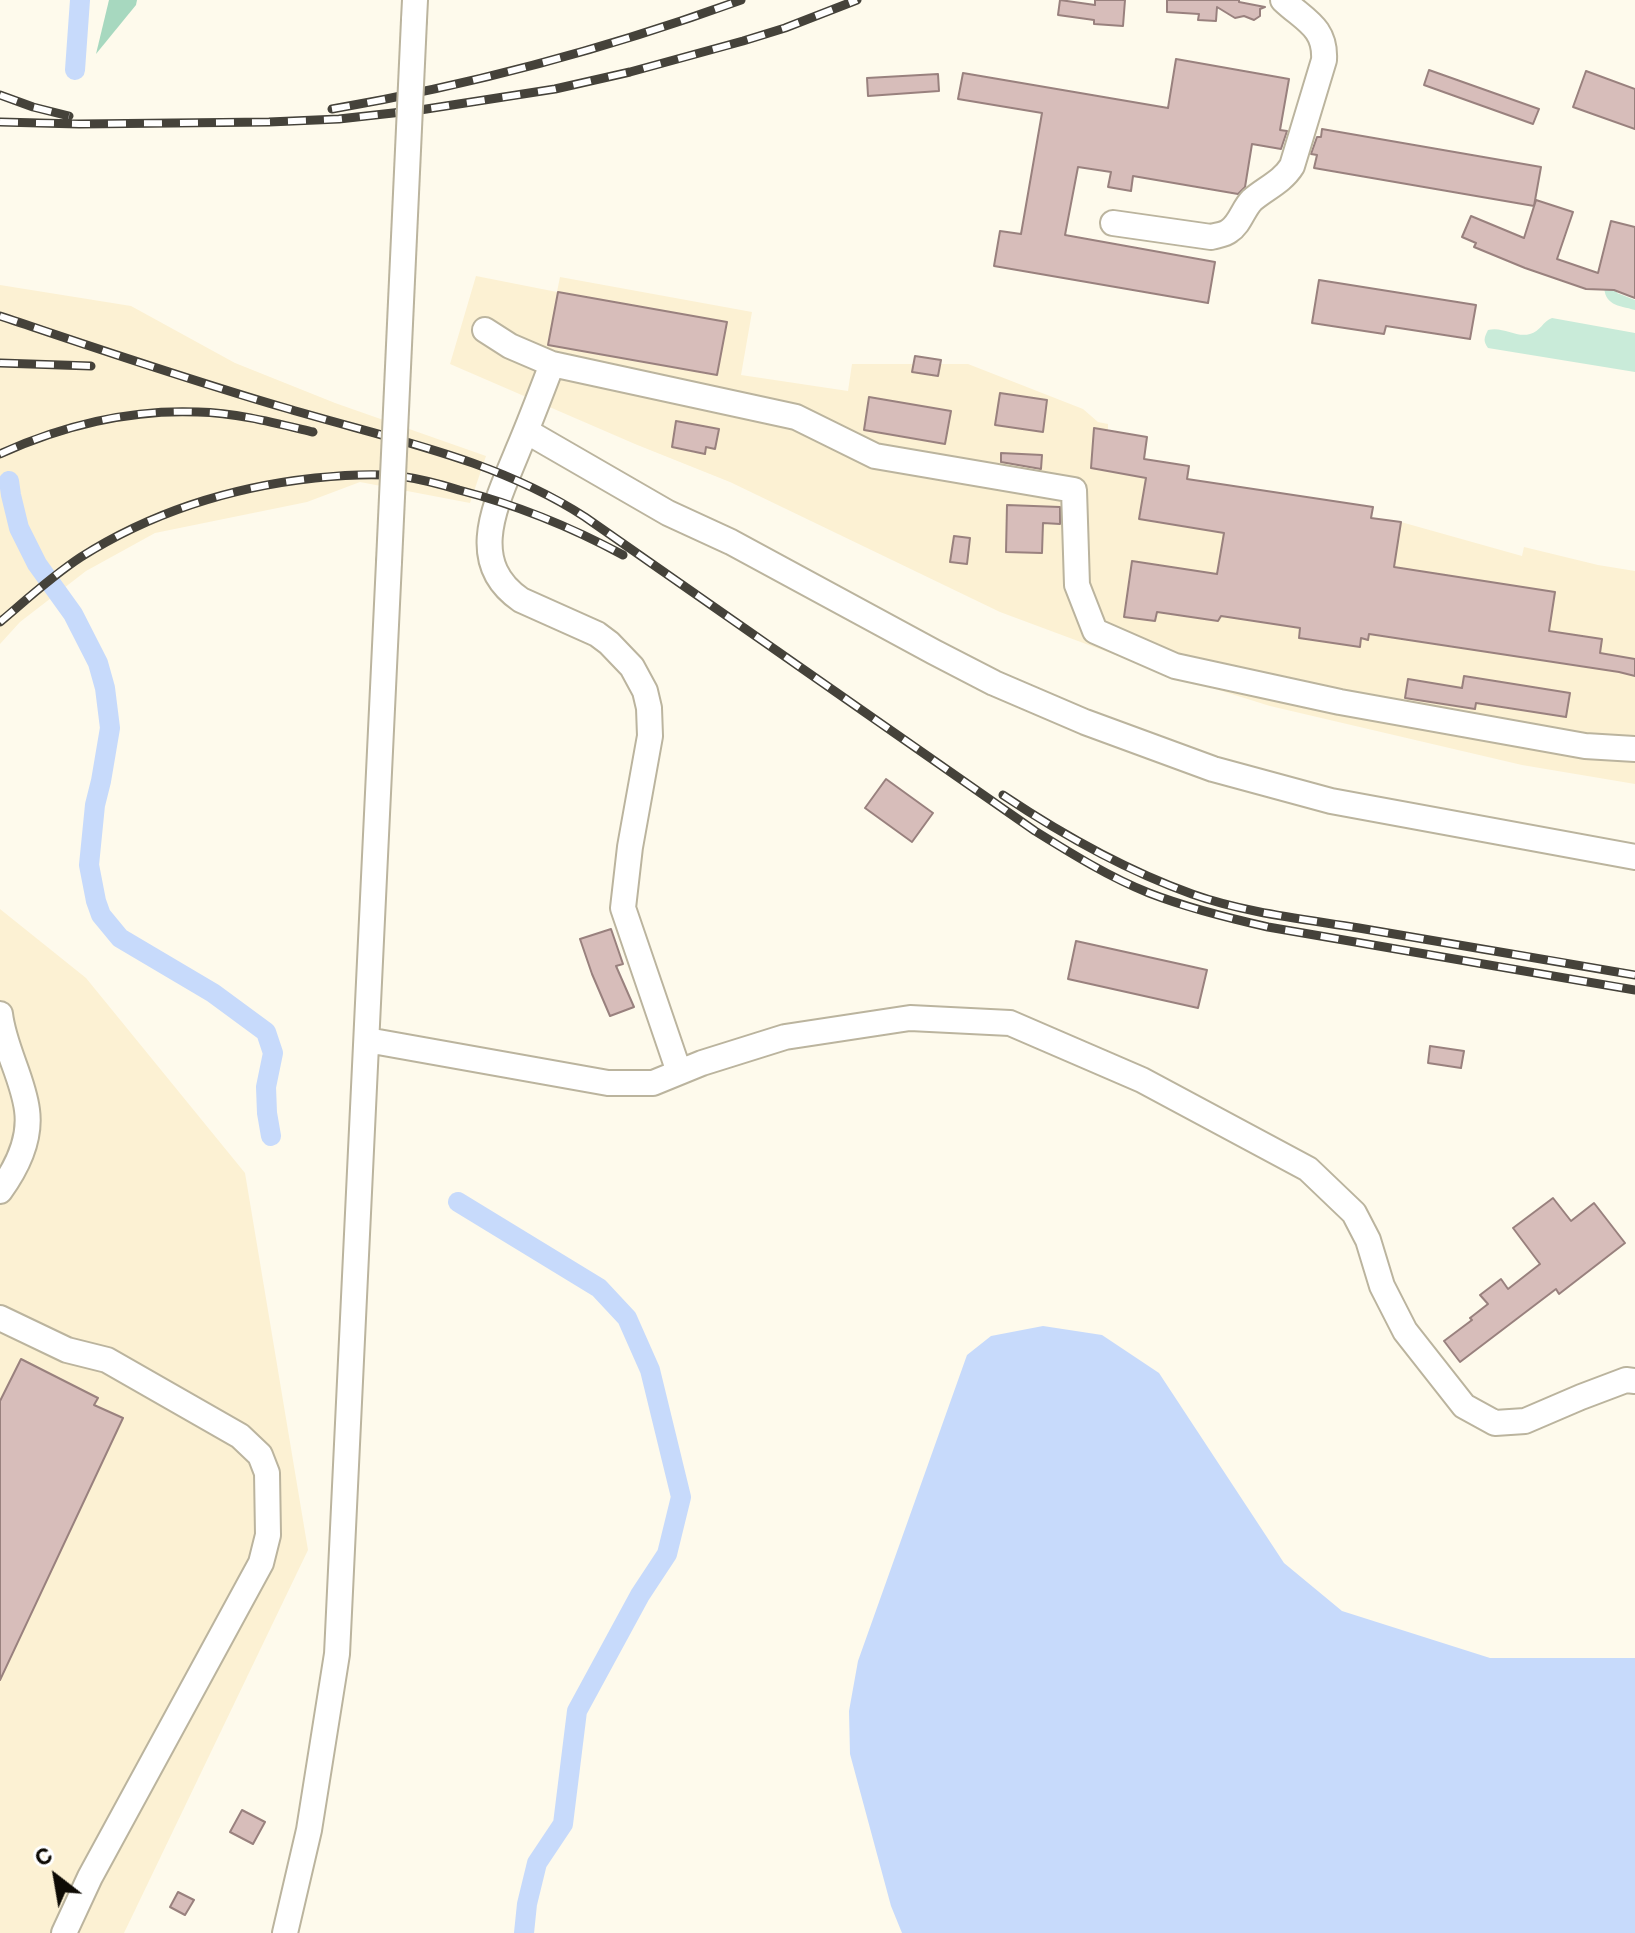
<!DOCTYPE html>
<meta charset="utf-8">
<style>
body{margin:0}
#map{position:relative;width:1635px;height:1933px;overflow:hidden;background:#fefaec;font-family:Inter,sans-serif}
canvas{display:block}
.north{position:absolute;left:16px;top:1837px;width:80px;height:80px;-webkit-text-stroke:6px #fff;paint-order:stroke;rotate:329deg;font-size:22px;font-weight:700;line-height:32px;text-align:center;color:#0e0b05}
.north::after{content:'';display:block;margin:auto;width:28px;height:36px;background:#0e0b05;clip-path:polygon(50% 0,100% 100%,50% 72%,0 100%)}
</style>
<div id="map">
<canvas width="1635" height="1933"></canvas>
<div class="north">С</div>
</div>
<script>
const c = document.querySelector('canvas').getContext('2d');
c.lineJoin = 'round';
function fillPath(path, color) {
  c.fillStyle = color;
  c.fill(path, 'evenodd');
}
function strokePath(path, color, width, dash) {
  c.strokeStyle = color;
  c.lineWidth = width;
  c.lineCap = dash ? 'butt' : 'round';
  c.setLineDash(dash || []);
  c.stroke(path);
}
const built = new Path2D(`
 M476 276 557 292 560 277 752 312 741 375 848 391 852 364H968L1083 409 1098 422 1108 424V430L1147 437 1144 460 1189 466 1188 479 1373 507 1371 518 1401 522 1522 556 1524 547 1598 565 1635 571V784L1522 765 1270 706 1164 673 1000 612 730 482 635 444 450 364Z
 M0 285 131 306 235 363 335 403 486 456 470 503 360 482 307 502 155 533 86 571 20 622 0 644Z
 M0 909 86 978 245 1173 308 1550 124 1933H0Z`);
const green = new Path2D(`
 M1624 275 1617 293 1635 300V310C1618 305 1604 306 1604 284Z
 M1552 318 1635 333V372L1488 348C1483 341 1484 338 1488 330 1503 326 1516 338 1530 334 1540 332 1543 321 1552 318Z`);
const forest = new Path2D(`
 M109 0H137L136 5 96 54Z`);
const water = new Path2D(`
 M1043 1326 1102 1335 1159 1373 1284 1563 1342 1611 1490 1658H1635V1933H902L891 1906 850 1754 849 1711 858 1661 967 1355 991 1336Z`);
const canal = new Path2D(`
 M75 70 80 0
 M9 481 11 495 19 528 37 564 73 614 98 663 105 688 110 728 101 781 95 805 89 865 96 901 101 915 120 938 213 993 266 1032 273 1053 266 1087 267 1113 271 1136
 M458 1202 599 1288 627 1318 650 1370 681 1497 667 1554 640 1595 577 1711 563 1824 537 1863 527 1904 524 1933`);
const building = new Path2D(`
 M1060 0 1095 5V0H1125L1123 26 1094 24V20L1058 15Z
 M1167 0H1239V2L1265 7 1260 9V16L1254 20 1244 16 1235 18 1217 7 1216 21 1198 20 1199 14 1167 12Z
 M1176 59 1289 79 1280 130 1287 131 1281 149 1252 144 1245 187 1238 194 1133 176 1131 191 1108 187 1111 172 1078 167 1065 235 1215 262 1208 303 994 266 1000 231 1021 234 1042 113 958 99 963 73 1168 108Z
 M1429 70 1539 109 1533 124 1424 85Z
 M1586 71 1635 89V129L1573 107Z
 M938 74 939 91 868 96 867 78Z
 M1322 129 1541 167 1534 206 1314 168 1317 155 1311 154 1317 137H1321Z
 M1536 200 1573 212 1557 259 1598 273 1611 221 1635 227V298L1614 290 1586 289 1525 268 1474 247 1476 243 1462 237 1471 216 1524 238Z
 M1319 280 1476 305 1470 339 1386 326 1384 334 1312 323Z
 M558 292 727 322 717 375 548 345Z
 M915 356 941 360 938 376 912 372Z
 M1000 393 1047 400 1043 432 995 425Z
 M869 397 951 411 945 444 864 430Z
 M676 421 719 429 715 449 706 447 705 454 672 447Z
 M1094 428 1147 437 1144 459 1189 466 1187 479 1373 507 1371 518 1401 522 1394 567 1555 592 1549 631 1602 639 1600 653 1635 659V676L1619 672 1369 634 1368 640 1361 638 1360 647 1299 638 1300 628 1221 616 1218 621 1157 612 1155 621 1124 617 1132 561 1217 574 1224 533 1139 519 1146 478 1091 468Z
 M1001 453 1042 455 1041 469 1001 462Z
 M1007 505 1060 507V524L1043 523 1042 553 1006 552Z
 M954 536 970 538 967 564 950 562Z
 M1464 676 1570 693 1566 717 1476 703 1475 709 1405 698 1408 679 1462 688Z
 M886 779 933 813 912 842 865 808Z
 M611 929 623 964 616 966 634 1007 610 1016 592 974 580 939Z
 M1076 941 1207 970 1198 1008 1068 979Z
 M1430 1046 1464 1051 1461 1068 1428 1063Z
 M1553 1198 1571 1221 1594 1203 1625 1243 1559 1294 1556 1289 1460 1362 1444 1341 1472 1320 1470 1318 1488 1304 1480 1295 1501 1279 1508 1289 1540 1264 1513 1228Z
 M21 1359 98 1398 94 1405 123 1418 0 1680V1401Z
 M242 1810 265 1822 253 1844 230 1832Z
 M178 1892 194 1900 185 1915 170 1907Z`);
const minor = new Path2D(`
 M414 20 415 0
 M1113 223 1211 237C1217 235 1224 235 1229 231 1240 224 1243 209 1252 200 1266 188 1282 182 1292 166L1324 60C1326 27 1304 20 1283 0
 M485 330 510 346 552 364 796 417 875 456 1074 490 1077 585 1095 631 1175 666 1340 702 1585 746 1635 749
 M552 364C541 393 530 422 518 450 498 500 464 561 521 600L597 634 609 643 632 667 645 691 649 708 650 736 630 847 623 908 679 1072
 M526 431 668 513 731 542 934 652 994 683 1085 722 1213 769 1331 801 1635 857
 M0 1014C4 1048 23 1078 27 1110 31 1139 16 1169 0 1191
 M367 1040 608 1083H653L702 1063 785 1037 910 1018 1010 1023 1142 1080 1308 1169 1354 1213 1368 1240 1382 1286 1405 1331 1464 1406 1495 1423 1525 1421 1581 1397 1626 1380 1635 1381
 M0 1318 67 1350 107 1360 240 1436 260 1455 267 1473 268 1535 261 1563 90 1877 64 1933
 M285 1933 309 1830 337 1654 389 562`);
const rail = new Path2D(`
 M0 95 33 107 69 116
 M332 109C471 85 609 48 741 0
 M0 122 79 124 269 122 339 119 420 110 555 89 630 72 743 41 785 28 857 0
 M0 316C96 348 192 381 289 409 390 439 496 459 585 517L1035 831C1072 854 1109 877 1149 893 1188 908 1228 918 1268 927L1635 990
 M0 363 91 366
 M0 454C61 426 130 409 198 412 237 413 275 423 313 432
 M0 622C26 600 52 576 81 557 152 512 232 487 315 478 344 475 371 473 400 476 420 479 440 484 459 490 517 505 571 527 623 555
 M1003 795C1063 835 1125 870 1192 894 1245 913 1304 919 1359 928 1451 944 1543 959 1635 975`);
const minorBridge = new Path2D(`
 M389 562 414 20`);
fillPath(built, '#fcf1d3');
fillPath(green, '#c9ebd9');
fillPath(forest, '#a7d8bf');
fillPath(water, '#c7dafb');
strokePath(canal, '#c7dafb', 20);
fillPath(building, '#d7bdba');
strokePath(building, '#99817e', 2);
strokePath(minor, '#bbb49e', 28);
strokePath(minor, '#fff', 24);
strokePath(rail, '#45423a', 9);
strokePath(rail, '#fff', 6, [18]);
strokePath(minorBridge, '#bbb49e', 28, []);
strokePath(minorBridge, '#fff', 24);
</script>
